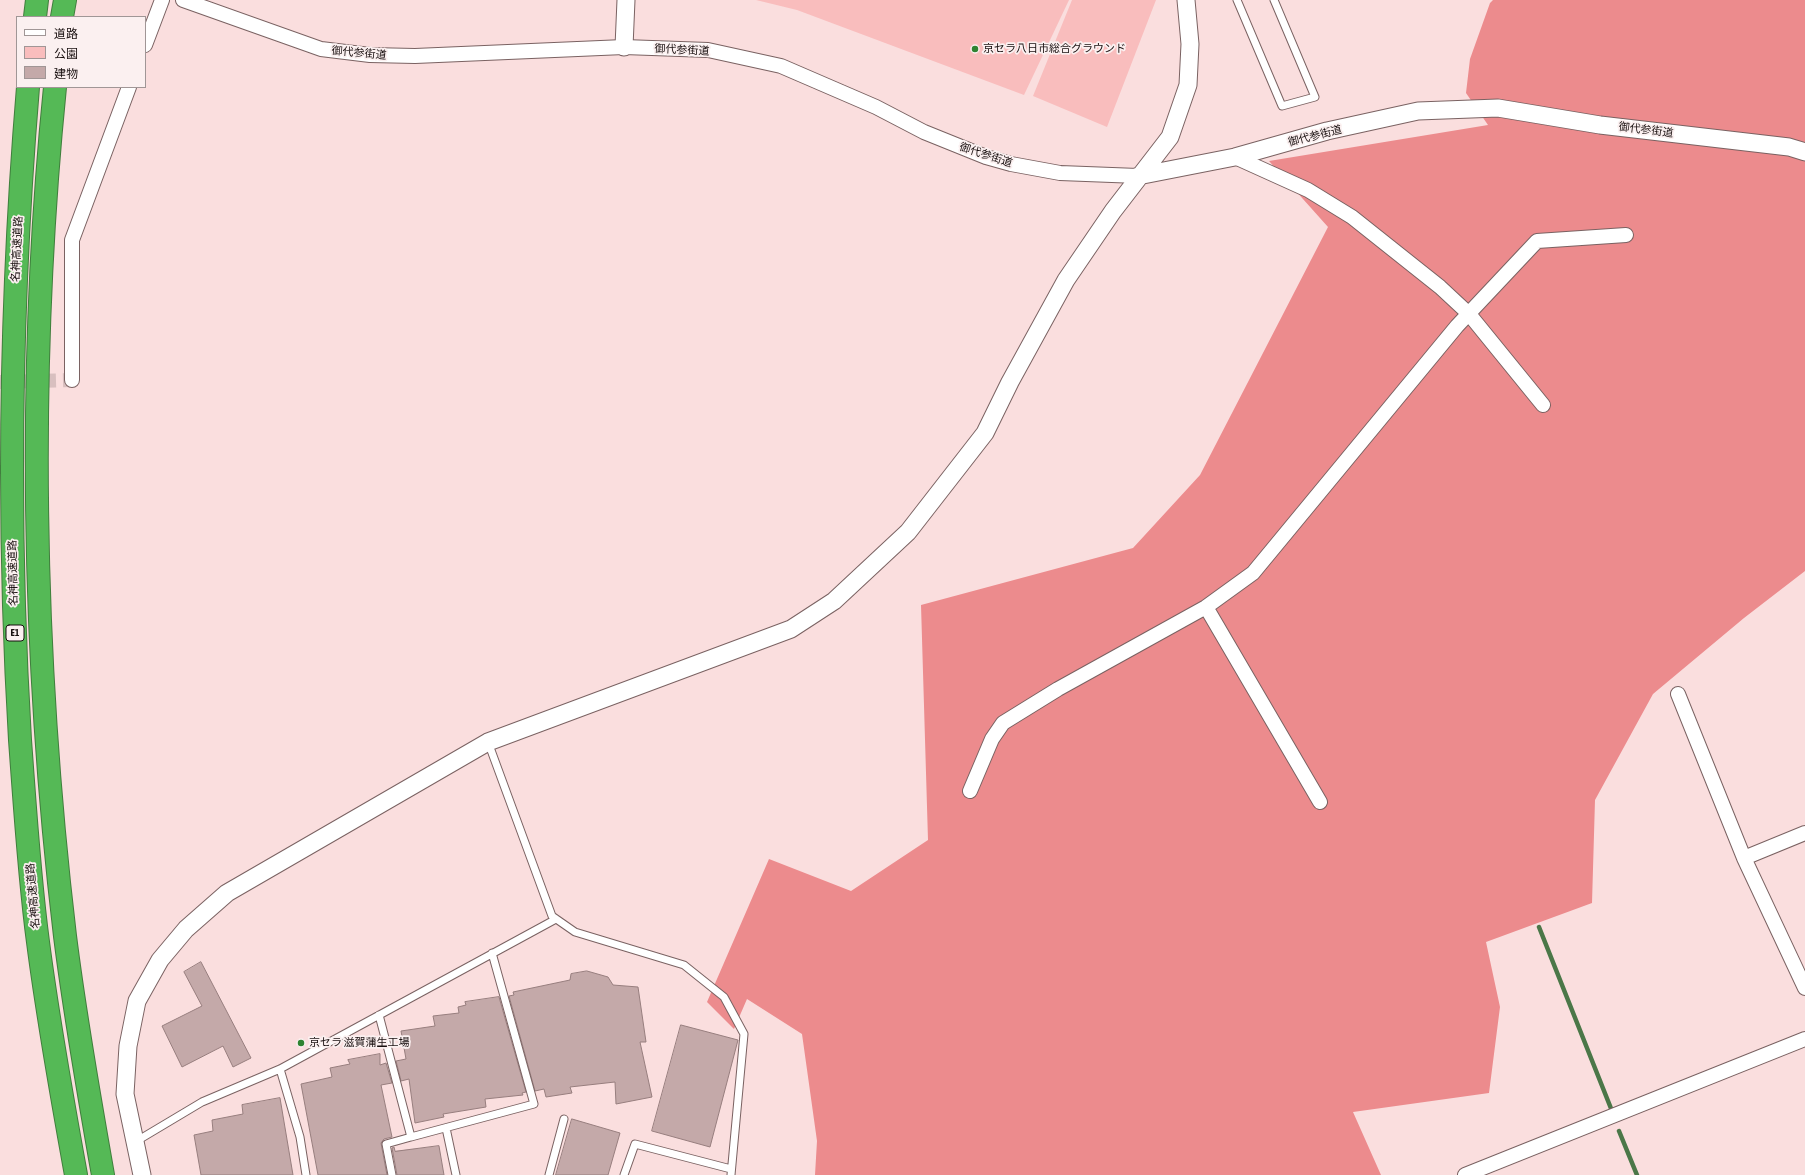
<!DOCTYPE html>
<meta charset="utf-8">
<style>
body{margin:0}
#map{position:relative;width:1805px;height:1175px;overflow:hidden;background:#fadede;font-family:"Asap Condensed","Noto Sans JP",sans-serif}
canvas{display:block}
.legend{position:absolute;left:16px;top:16px;width:130px;height:72px;box-sizing:border-box;background:#fbf0f0;border:1px solid #a09696;margin:0;padding:5px 7px;list-style:none;font-size:12px;color:#180f0f}
.legend li{display:flex;align-items:center;gap:8px;height:20px}
.legend b{width:20px;border:1px solid #a09696}
</style>
<div id="map">
<canvas width="1805" height="1175"></canvas>
<ul class="legend">
<li><b style="height:5px;background:#fff"></b>道路</li>
<li><b style="height:11px;background:#f9bdbd"></b>公園</li>
<li><b style="height:11px;background:#c4a9a9"></b>建物</li>
</ul>
</div>
<script>
const c = document.querySelector('canvas').getContext('2d');
c.lineJoin = 'round';
function fillPath(path, color) {
  c.fillStyle = color;
  c.fill(path, 'evenodd');
}
function strokePath(path, color, width, dash) {
  c.strokeStyle = color;
  c.lineWidth = width;
  c.lineCap = dash ? 'butt' : 'round';
  c.setLineDash(dash || []);
  c.stroke(path);
}
function drawText(font, color, halo, rows, align = 'center') {
  c.font = font + ' "Asap Condensed","Noto Sans JP",sans-serif';
  c.lineWidth = 3.5;
  c.setLineDash([]);
  c.textBaseline = 'middle';
  c.strokeStyle = halo;
  c.fillStyle = color;
  for (const [text, x, y, turn = 0] of rows) {
    c.save();
    c.translate(x, y);
    c.rotate((+turn || 0) * Math.PI / 180);
    c.textAlign = isNaN(turn) ? turn : align;
    if (halo) c.strokeText(text, 0, 0);
    c.fillText(text, 0, 0);
    c.restore();
  }
}
const green = new Path2D(`
 M756 0H1069L1024 95 797 10Z
 M1072 0H1156L1107 127 1033 96Z`);
const forest = new Path2D(`
 M1493 0H1805V571L1744 618 1653 694 1595 800 1592 903 1486 942 1500 1007 1489 1093 1353 1112 1381 1175H815L817 1141 802 1034 747 999 734 1029 707 1002 769 859 851 891 928 840 921 605 1133 548 1200 475 1328 227 1269 161 1488 125 1466 93 1470 59 1490 3Z`);
const stream = new Path2D(`
 M1539 927 1612 1111
 M1619 1131 1637 1175`);
const building = new Path2D(`
 M201 962 251 1058 233 1067 223 1046 182 1067 162 1026 202 1006 184 972Z
 M587 971 608 977 613 985 638 987 646 1042H640L652 1097 616 1104 615 1082 570 1087 572 1093 546 1097 544 1089 535 1091 509 996 514 995 513 992 570 980 571 974Z
 M499 997 526 1092 522 1093 523 1095 485 1099 486 1107 443 1114 444 1117 415 1123 409 1079 401 1081 396 1061 406 1059 401 1031 435 1026 433 1016 459 1013 458 1007 466 1005 465 1002Z
 M681 1025 738 1040 710 1147 652 1131Z
 M380 1054V1065L386 1063 392 1083 381 1085 392 1137 384 1139 381 1143 387 1175H318L301 1084 332 1077 330 1068 350 1064 348 1060Z
 M280 1098 293 1175H201L194 1135 213 1131 212 1120 243 1114 242 1105Z
 M572 1119 620 1133 608 1175H556Z
 M439 1146 444 1175H397L392 1148 394 1147 395 1151Z`);
const minorTunnel = new Path2D(`
 M0 382 72 380`);
const service = new Path2D(`
 M1237 0 1282 106 1315 97 1274 0
 M488 742 552 916 575 932 684 965 724 997 744 1034 731 1175
 M379 1015 411 1137 534 1104 492 953
 M280 1069 300 1137 306 1175
 M446 1128 456 1175
 M135 1142 202 1102 280 1069 556 919
 M392 1175 386 1144 411 1137
 M549 1175 564 1119
 M624 1175 635 1144 731 1169`);
const minor = new Path2D(`
 M183 0 321 49 370 55 415 56 624 47 708 50 781 66 876 107 924 132 986 157 1011 164 1060 173 1138 176
 M145 45 162 0
 M1235 157 1308 190 1352 217 1440 287 1469 314 1543 405
 M72 380V240L129 87
 M1206 607 1320 802
 M1678 694 1744 858 1805 988
 M970 791 992 739 1003 723 1058 689 1206 607 1253 573 1457 326 1537 241 1626 235
 M1744 858 1805 833
 M1465 1175 1805 1039`);
const tertiary = new Path2D(`
 M624 47 626 0
 M1138 176 1235 157 1327 131 1418 111 1498 108 1600 125 1789 147 1805 152
 M142 1175 125 1094 128 1046 137 1001 160 960 186 929 227 893 488 742 791 629 834 601 908 532 985 433 1010 382 1066 280 1113 211 1170 137 1188 85 1190 44 1186 0`);
const motorway = new Path2D(`
 M35 17 37 0
 M62 17 65 0
 M28 87C10 304 7 522 20 740 25 807 29 875 38 942 48 1020 62 1098 76 1175
 M55 87C27 366 32 658 65 936 75 1016 89 1096 103 1175`);
const markers = [
 [975,49,4,"#2e8331"],
 [301,1043,4,"#2e8331"]
];
const shields = [
 [15,633,18]
];
const shieldNames = [
 ["E1",15,633]
];
const poiNames = [
 ["京セラ八日市総合グラウンド",983,49],
 ["京セラ 滋賀蒲生工場",309,1043]
];
const streetNames = [
 ["御代参街道",682,50,3],
 ["御代参街道",359,53,5],
 ["御代参街道",1646,130,7],
 ["御代参街道",1315,136,-14],
 ["御代参街道",986,155,18],
 ["名神高速道路",17,249,-87],
 ["名神高速道路",13,573,-91],
 ["名神高速道路",33,896,-95]
];
fillPath(green, '#f9bdbd');
fillPath(forest, '#ec8b8d');
strokePath(stream, '#4b7748', 4.5);
fillPath(building, '#c4a9a9');
strokePath(building, '#977e7e', 1);
strokePath(minorTunnel, '#d8bfbf', 14, [14, 7]);
strokePath(service, '#7a6262', 9);
strokePath(minor, '#7a6262', 16);
strokePath(tertiary, '#7a6262', 19);
strokePath(motorway, '#407e3d', 24);
strokePath(service, '#fff', 7);
strokePath(minor, '#fff', 14);
strokePath(tertiary, '#fff', 17);
strokePath(motorway, '#55b956', 22);
for (const [x, y, r, color] of markers) {
  const dot = new Path2D();
  dot.arc(x, y, r, 0, 2 * Math.PI);
  c.fillStyle = color;
  c.fill(dot);
  strokePath(dot, '#fbf0f0', 1.5);
}
for (const [x, y, w] of shields) {
  const box = new Path2D();
  box.roundRect(x - w / 2, y - 8, w, 16, 3);
  c.fillStyle = '#fbf0f0';
  c.fill(box);
  strokePath(box, '#180f0f', 1);
}
drawText('bold 10px', '#180f0f', null, shieldNames);
drawText('11px', '#180f0f', '#fbf0f0', poiNames, 'left');
drawText('11px', '#180f0f', '#fbf0f0', streetNames);
</script>
